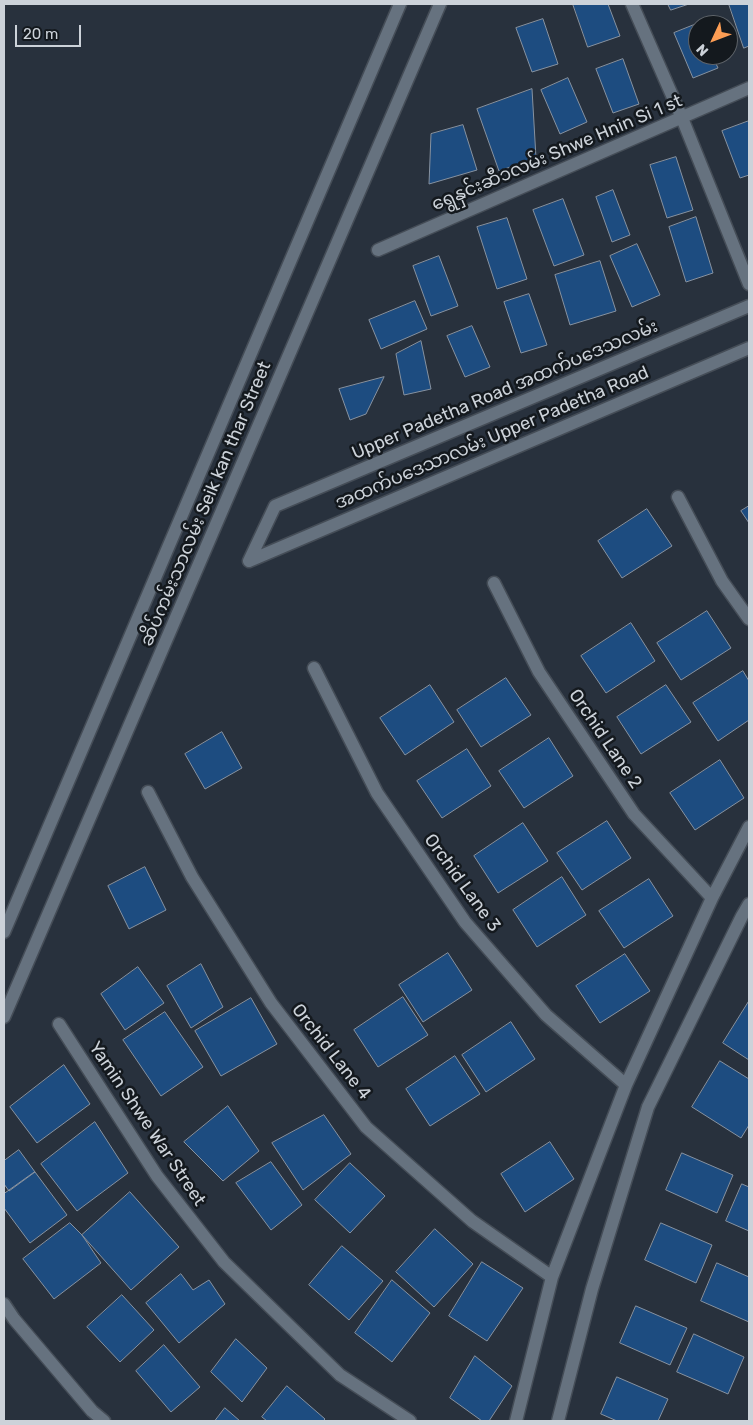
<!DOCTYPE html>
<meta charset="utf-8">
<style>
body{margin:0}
#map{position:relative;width:753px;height:1425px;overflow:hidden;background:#28313d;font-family:Rubik,sans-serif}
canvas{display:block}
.frame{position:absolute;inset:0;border:5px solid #ccd2d9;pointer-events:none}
.north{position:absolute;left:688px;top:15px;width:50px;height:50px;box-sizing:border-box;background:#14191e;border:1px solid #5e6369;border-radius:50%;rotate:227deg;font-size:14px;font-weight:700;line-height:20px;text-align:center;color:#ccd2d9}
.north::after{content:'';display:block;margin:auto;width:18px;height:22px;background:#fc9d54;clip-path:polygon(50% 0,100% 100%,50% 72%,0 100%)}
.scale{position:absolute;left:15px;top:25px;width:66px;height:22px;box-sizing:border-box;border:2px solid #ccd2d9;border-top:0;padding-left:6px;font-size:15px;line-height:18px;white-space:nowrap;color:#ccd2d9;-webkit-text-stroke:4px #14191e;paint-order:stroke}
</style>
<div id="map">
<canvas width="753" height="1425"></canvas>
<div class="frame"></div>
<div class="north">N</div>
<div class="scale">20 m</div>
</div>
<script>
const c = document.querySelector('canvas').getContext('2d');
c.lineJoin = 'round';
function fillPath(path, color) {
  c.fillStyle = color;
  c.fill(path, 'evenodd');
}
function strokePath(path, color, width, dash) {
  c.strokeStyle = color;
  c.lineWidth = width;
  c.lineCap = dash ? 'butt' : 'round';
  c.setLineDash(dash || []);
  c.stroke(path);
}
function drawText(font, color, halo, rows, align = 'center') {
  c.font = font + ' Rubik,"Noto Sans Myanmar",sans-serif';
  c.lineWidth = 5;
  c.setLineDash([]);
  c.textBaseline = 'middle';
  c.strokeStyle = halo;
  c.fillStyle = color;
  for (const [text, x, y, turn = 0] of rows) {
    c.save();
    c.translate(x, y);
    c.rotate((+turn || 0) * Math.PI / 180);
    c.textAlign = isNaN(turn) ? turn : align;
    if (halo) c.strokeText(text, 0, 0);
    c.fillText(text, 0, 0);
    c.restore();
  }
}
const building = new Path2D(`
 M573 4H608L620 36 588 47Z
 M668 4H689L671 10Z
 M729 4H749V46L744 48Z
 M543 19 558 64 532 72 516 28Z
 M699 23 698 55H712L718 68 693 78 674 33Z
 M623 59 639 104 613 113 596 69Z
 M568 78 587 122 560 134 541 90Z
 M532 89 536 158 499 171 477 109Z
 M749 121V175L740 178 722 131Z
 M463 125 477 170 429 184 431 134Z
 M676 157 693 210 667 218 650 165Z
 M613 190 630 235 612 242 596 197Z
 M563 199 584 255 554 266 533 210Z
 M696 217 713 273 686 282 669 227Z
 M507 218 527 279 497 289 477 227Z
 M637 244 660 295 632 307 610 256Z
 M439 256 458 306 431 316 413 266Z
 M600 261 616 311 570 325 555 275Z
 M529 294 547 345 521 353 504 302Z
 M415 301 427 329 381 349 369 320Z
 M472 326 490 367 465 377 447 336Z
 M421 341 431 389 404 395 396 354Z
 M384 377 366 414 350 420 339 389Z
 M749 506V523L741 511Z
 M647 509 672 546 622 578 598 541Z
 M707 611 731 648 681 680 657 643Z
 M631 623 655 661 606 693 581 656Z
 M743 671 749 681V720L718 741 693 703Z
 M506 678 531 715 481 747 457 710Z
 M430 685 454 722 405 755 380 718Z
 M666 685 691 722 641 754 617 717Z
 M222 732 242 768 205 789 185 754Z
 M549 738 573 776 524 808 499 771Z
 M467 749 491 786 442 818 417 781Z
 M720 760 744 798 695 830 670 793Z
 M607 821 631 858 582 890 557 853Z
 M523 823 548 861 498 893 474 856Z
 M145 867 166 910 129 929 108 886Z
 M562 877 586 915 537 947 513 910Z
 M649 879 673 916 624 948 599 911Z
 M448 953 472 990 423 1022 399 985Z
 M625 954 650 991 600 1023 576 986Z
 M201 964 223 1007 191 1028 167 986Z
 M138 967 164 1003 125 1030 101 994Z
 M403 997 428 1035 378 1067 354 1030Z
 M251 998 277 1044 221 1076 195 1031Z
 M749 1001V1060L723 1043Z
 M165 1012 203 1067 161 1096 123 1040Z
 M511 1022 535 1059 486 1092 462 1055Z
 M455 1056 480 1094 430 1126 406 1089Z
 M720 1061 749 1079V1125L741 1138 692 1107Z
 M64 1065 90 1104 37 1143 10 1107Z
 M228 1106 259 1151 223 1181 184 1142Z
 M324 1115 351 1154 303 1190 272 1143Z
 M95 1122 128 1173 77 1211 41 1164Z
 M550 1142 574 1179 525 1212 501 1174Z
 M19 1150 35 1172 9 1191 4 1184V1161Z
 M682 1153 733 1175 717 1213 666 1190Z
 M271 1162 302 1205 271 1230 236 1183Z
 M350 1163 385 1196 350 1233 315 1200Z
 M35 1172 67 1215 30 1243 4 1208V1194Z
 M742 1184 749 1187V1231L726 1221Z
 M130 1192 179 1247 131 1290 82 1235Z
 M70 1223 82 1235 101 1263 54 1299 23 1259Z
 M661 1223 712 1245 696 1283 645 1260Z
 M435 1229 473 1264 434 1307 396 1272Z
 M342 1246 383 1281 349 1320 309 1285Z
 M482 1262 523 1288 487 1341 449 1316Z
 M717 1263 749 1277V1322L701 1301Z
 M181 1274 193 1290 209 1280 225 1304 179 1343 146 1303Z
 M392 1280 430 1313 392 1362 355 1333Z
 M122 1295 154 1330 120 1362 87 1327Z
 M636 1306 687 1328 670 1365 620 1343Z
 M694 1334 744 1357 728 1394 677 1372Z
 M236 1339 267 1368 242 1402 211 1372Z
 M164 1345 200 1387 171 1412 136 1371Z
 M475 1356 512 1386 489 1421H482L450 1398Z
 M617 1377 668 1399 658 1421H617L601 1414Z
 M287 1386 325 1419 323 1421H267L262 1417Z
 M225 1408 240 1421H215Z`);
const minor = new Path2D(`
 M632 4 682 118 749 284
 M378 250 749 88
 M678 497 722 581 749 619
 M249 561 275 506 749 306
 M249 561 749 348
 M494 583 539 672 634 814 712 898
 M314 668 377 793 465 922 546 1015 626 1085
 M148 792 192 877 271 1003 366 1127 472 1221 552 1277
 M4 932 400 4
 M4 1017 440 4
 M59 1024 157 1176 224 1262 340 1375 410 1421
 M4 1304 14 1319 92 1411 104 1421
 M516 1421 552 1277 626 1085 712 898 749 827
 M558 1421 592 1289 648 1107 742 916 749 904`);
const streetNames = [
 ["ရွေနှင်းဆီ၁လမ်း Shwe Hnin Si 1 st",557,153,-23],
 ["Upper Padetha Road အထက်ပဒေသလမ်း",505,390,-23],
 ["အထက်ပဒေသာလမ်း Upper Padetha Road",492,438,-23],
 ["ဆိပ်ကမ်းသာလမ်း Seik kan thar Street",206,504,-67],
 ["Orchid Lane 2",605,739,56],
 ["Orchid Lane 3",462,883,54],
 ["Orchid Lane 4",331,1052,52],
 ["Yamin Shwe War Street",147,1124,56]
];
fillPath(building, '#1d4c80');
strokePath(building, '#8792a0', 1);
strokePath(minor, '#454d57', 15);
strokePath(minor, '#66727f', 12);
drawText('18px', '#ccd2d9', '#14191e', streetNames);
</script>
